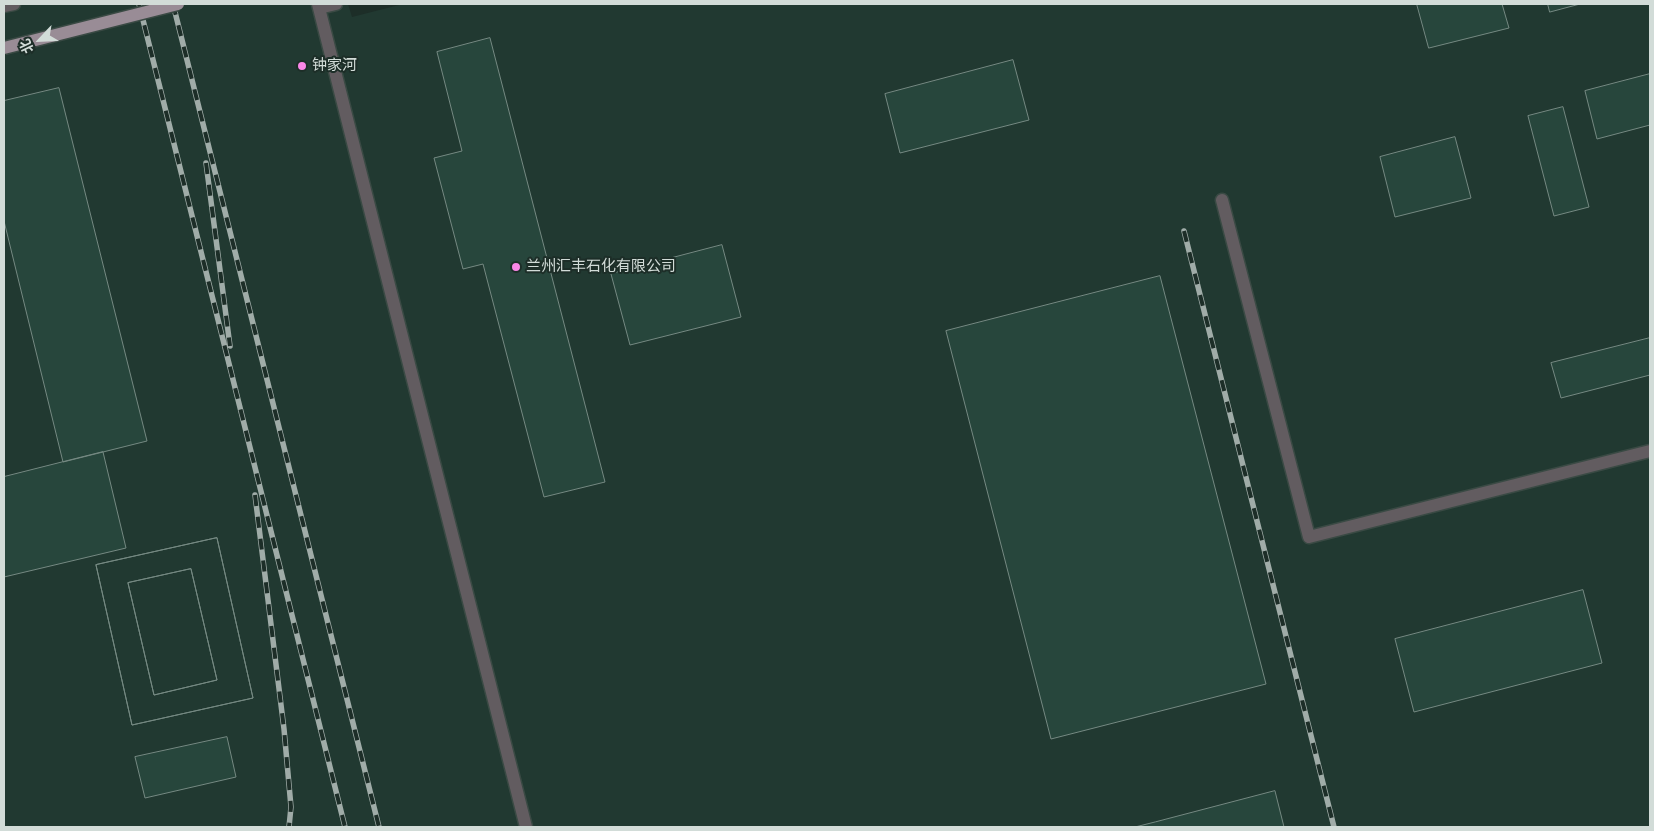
<!DOCTYPE html>
<meta charset="utf-8">
<style>
body{margin:0}
#map{position:relative;width:1654px;height:831px;overflow:hidden;background:#1d2e28;font-family:Cabin,"Noto Sans SC",sans-serif}
canvas{display:block}
.frame{position:absolute;inset:0;border:5px solid #d2dcd8;pointer-events:none}
.north{position:absolute;left:15px;top:15px;width:50px;height:50px;-webkit-text-stroke:4px #1d2e28;paint-order:stroke;rotate:245deg;font-size:14px;font-weight:700;line-height:20px;text-align:center;color:#d2dcd8}
.north::after{content:'';display:block;margin:auto;width:18px;height:22px;background:#d2dcd8;clip-path:polygon(50% 0,100% 100%,50% 72%,0 100%)}
</style>
<div id="map">
<canvas width="1654" height="831"></canvas>
<div class="frame"></div>
<div class="north">北</div>
</div>
<script>
const c = document.querySelector('canvas').getContext('2d');
c.lineJoin = 'round';
function fillPath(path, color) {
  c.fillStyle = color;
  c.fill(path, 'evenodd');
}
function strokePath(path, color, width, dash) {
  c.strokeStyle = color;
  c.lineWidth = width;
  c.lineCap = dash ? 'butt' : 'round';
  c.setLineDash(dash || []);
  c.stroke(path);
}
function drawText(font, color, halo, rows, align = 'center') {
  c.font = font + ' Cabin,"Noto Sans SC",sans-serif';
  c.lineWidth = 4;
  c.setLineDash([]);
  c.textBaseline = 'middle';
  c.strokeStyle = halo;
  c.fillStyle = color;
  for (const [text, x, y, turn = 0] of rows) {
    c.save();
    c.translate(x, y);
    c.rotate((+turn || 0) * Math.PI / 180);
    c.textAlign = isNaN(turn) ? turn : align;
    if (halo) c.strokeText(text, 0, 0);
    c.fillText(text, 0, 0);
    c.restore();
  }
}
const built = new Path2D(`
 M4 4H348L352 17 403 4H1650V827H4Z`);
const building = new Path2D(`
 M1417 4H1502L1509 28 1429 48Z
 M1548 4H1580L1550 12Z
 M490 38 605 482 544 497 483 264 463 269 434 158 462 151 437 52Z
 M1013 60 1029 120 900 153 885 94Z
 M1650 74V125L1597 139 1585 91Z
 M59 88 147 441 63 462 4 221V101Z
 M1563 107 1589 207 1554 216 1528 116Z
 M1455 137 1471 198 1395 217 1380 157Z
 M722 245 741 317 630 345 611 274Z
 M1160 276 1266 684 1051 739 946 331Z
 M1650 338V375L1561 398 1551 363Z
 M103 452 126 548 4 577V477Z
 M217 538 253 698 132 725 96 565ZM191 569 217 680 154 695 128 583Z
 M217 538 253 698 132 725 96 565Z
 M191 569 217 680 154 695 128 583Z
 M1583 590 1602 663 1414 712 1395 639Z
 M227 737 236 777 145 798 135 757Z
 M1275 791 1284 827H1135L1155 822Z`);
const minor = new Path2D(`
 M318 4 526 827
 M4 6 14 4
 M319 8 336 4
 M1222 200 1309 537 1650 451`);
const rail = new Path2D(`
 M139 4 345 827
 M173 4 379 827
 M206 163 230 346
 M1184 231 1334 827
 M255 495 284 729 291 807 289 827`);
const majorBridge = new Path2D(`
 M4 48 178 4`);
const markers = [
 [302,66,5,"#fa87e7"],
 [516,267,5,"#fa87e7"]
];
const poiNames = [
 ["钟家河",312,66],
 ["兰州汇丰石化有限公司",526,267]
];
fillPath(built, '#213931');
fillPath(building, '#27463c');
strokePath(building, '#758982', 1);
strokePath(minor, '#3a4a44', 15);
strokePath(minor, '#625c60', 12);
strokePath(rail, '#a0aca8', 5.5);
strokePath(rail, '#1d2e28', 4, [11]);
strokePath(majorBridge, '#3a4a44', 15, []);
strokePath(majorBridge, '#998c96', 12);
for (const [x, y, r, color] of markers) {
  const dot = new Path2D();
  dot.arc(x, y, r, 0, 2 * Math.PI);
  c.fillStyle = color;
  c.fill(dot);
  strokePath(dot, '#1d2e28', 2);
}
drawText('15px', '#d2dcd8', '#1d2e28', poiNames, 'left');
</script>
